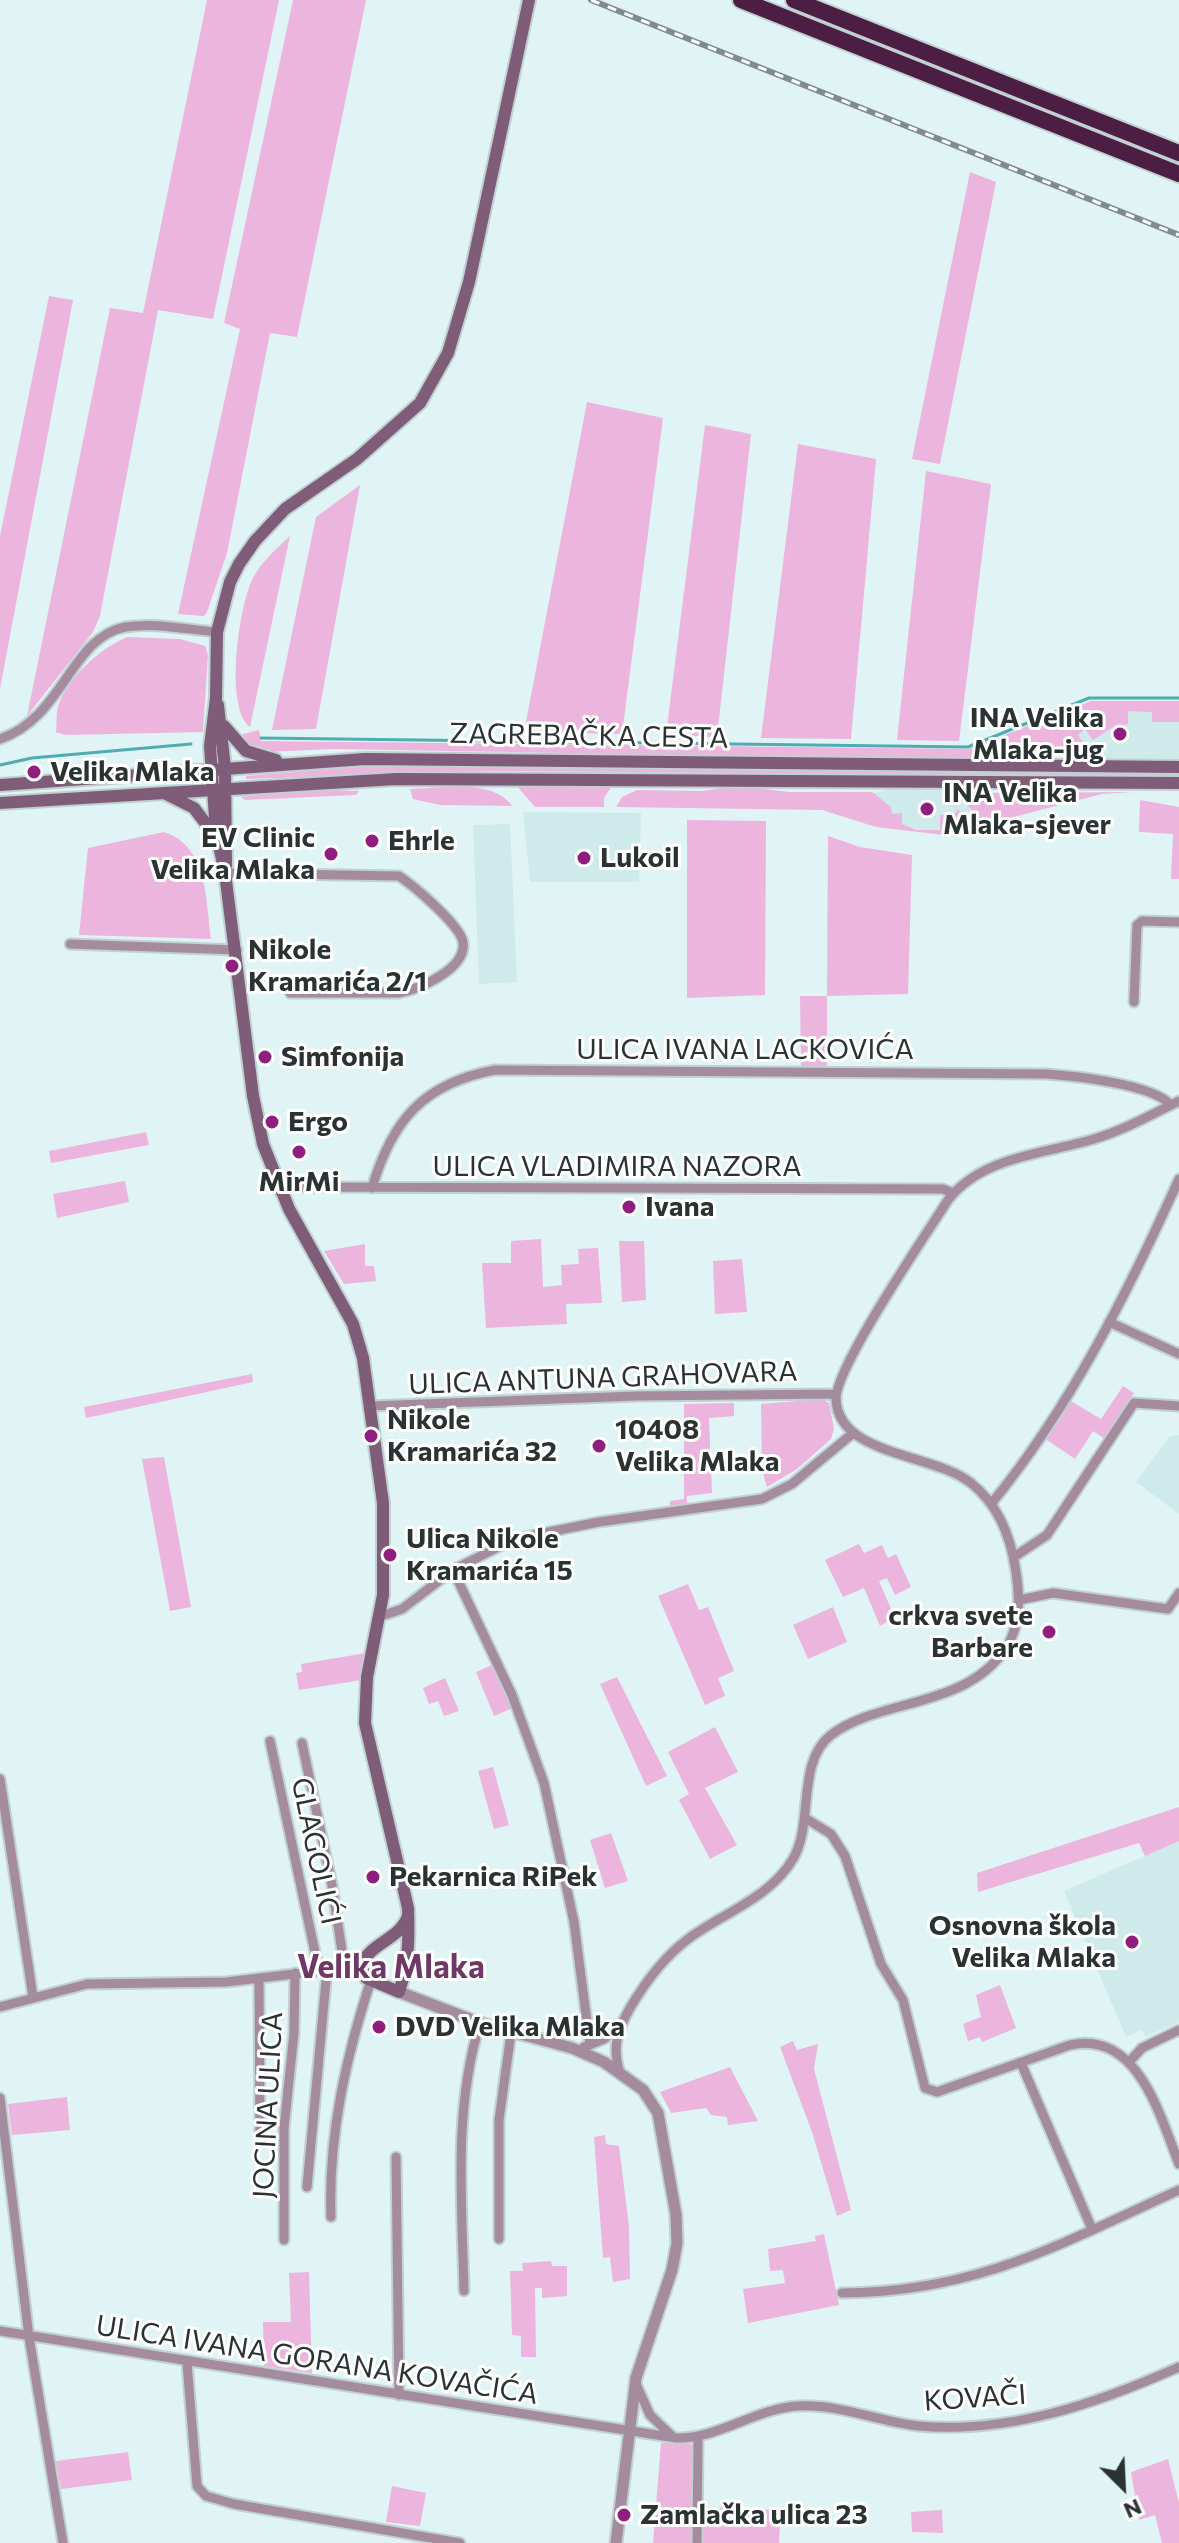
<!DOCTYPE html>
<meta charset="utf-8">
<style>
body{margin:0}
#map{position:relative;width:1179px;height:2543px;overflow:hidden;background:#e1f4f5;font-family:Commissioner,sans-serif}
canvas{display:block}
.north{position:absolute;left:1083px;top:2447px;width:80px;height:80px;-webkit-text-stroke:6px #fff;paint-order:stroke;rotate:156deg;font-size:22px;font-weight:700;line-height:32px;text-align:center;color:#2a3232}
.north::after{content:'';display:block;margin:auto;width:28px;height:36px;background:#2a3232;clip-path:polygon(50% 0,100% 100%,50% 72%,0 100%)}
</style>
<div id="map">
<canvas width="1179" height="2543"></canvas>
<div class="north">N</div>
</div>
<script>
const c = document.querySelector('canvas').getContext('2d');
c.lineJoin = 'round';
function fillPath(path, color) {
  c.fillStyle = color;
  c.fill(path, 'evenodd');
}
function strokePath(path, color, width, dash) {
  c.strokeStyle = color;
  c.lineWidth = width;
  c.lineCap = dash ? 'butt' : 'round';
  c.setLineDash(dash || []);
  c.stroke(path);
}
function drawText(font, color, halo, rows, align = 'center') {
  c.font = font + ' Commissioner,sans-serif';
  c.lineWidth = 6;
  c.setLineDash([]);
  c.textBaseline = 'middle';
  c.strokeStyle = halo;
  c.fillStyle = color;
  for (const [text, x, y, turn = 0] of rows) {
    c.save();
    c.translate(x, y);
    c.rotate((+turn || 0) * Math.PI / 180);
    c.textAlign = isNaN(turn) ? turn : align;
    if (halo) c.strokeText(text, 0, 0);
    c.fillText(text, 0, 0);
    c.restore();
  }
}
const built = new Path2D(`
 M1097 706 1179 708V761H1095L1060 755 1064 715Z
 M894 787 948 788 984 793 986 824 944 834 877 826 872 794Z
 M523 812 641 813 639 882H530Z
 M510 824 517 982 479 984 473 825Z
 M1179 1435V1514L1136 1482 1170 1436Z
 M1179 1841V2022L1145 2037 1142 2030 1126 2037 1064 1891Z`);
const green = new Path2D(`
 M207 0H279L213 319 158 310 100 616 93 632 27 716 110 308 143 313Z
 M293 0H366L297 337 270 333 227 553 207 612 204 616 178 614 240 329 224 323Z
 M970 172 996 182 940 464 912 459Z
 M49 296 73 300 0 689V536Z
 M587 402 663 418 622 734 524 732Z
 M705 425 751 434 717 737 666 735Z
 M798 444 876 459 851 739 761 738Z
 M926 471 991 484 959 741 897 740Z
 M360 485 316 729 272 730 316 517Z
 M290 536 250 727C224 707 239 605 253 578 262 561 276 549 290 536Z
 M128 637 180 639 205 646 208 655 203 732 65 735 56 732C57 725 56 714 58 707 66 679 102 646 128 637Z
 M1091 701H1179V722H1152V712L1128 711V724L1110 729 1093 740 1085 729 1078 735 1085 746 1074 755 968 760 335 749 266 752 245 744 243 734 259 730 261 741 969 749Z
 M385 765 1179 774V777L493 771 246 779V776Z
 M515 784 612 786 604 798V807H535Z
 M738 786 789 792H872L891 807 892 814 902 813V824L916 830H940V815H949L950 831 959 828 951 814 956 813 957 809 967 817 974 812 962 800 973 793 1134 792 1102 794 944 835 876 827 822 810 616 807 622 797 637 790 701 791Z
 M312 789 359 791 356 795 245 800 241 797Z
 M410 789C440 789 493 778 512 806L440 805 413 799Z
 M1140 800 1179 807V879H1171L1173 834 1139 832Z
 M687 820 766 821 765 995 687 998Z
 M164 832C208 846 206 901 211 939L79 935 88 848Z
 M828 836 860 847 912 855 908 994 827 996V1068L801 1067 800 996H827Z
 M146 1132 149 1145 51 1163 49 1151Z
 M125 1181 129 1202 57 1218 53 1194Z
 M541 1239 543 1287 562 1285 561 1265 579 1264 578 1249 598 1248 602 1303 566 1304 567 1324 486 1328 482 1263H511V1241Z
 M619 1241H644L646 1300 622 1302Z
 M365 1244V1266H374L376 1281 344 1284 324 1251Z
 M742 1259 747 1312 715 1314 713 1261Z
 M252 1374 253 1382 86 1418 84 1407Z
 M1123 1386 1134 1393 1105 1439 1093 1431 1075 1459 1044 1438 1069 1400 1101 1419Z
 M822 1399 829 1403 834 1429 831 1439 797 1469 767 1487 762 1470 761 1404Z
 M734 1403V1416L709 1418 712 1493 687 1496V1508L670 1509V1501L684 1499V1404Z
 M164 1457 191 1607 170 1611 142 1459Z
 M859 1544 864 1553 882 1545 888 1558 896 1554 911 1587 895 1595 887 1578 879 1581 895 1618 880 1626 864 1588 843 1597 825 1560Z
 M688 1584 699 1610 708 1607 734 1671 718 1678 725 1696 705 1705 658 1596Z
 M833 1607 847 1642 808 1659 793 1625Z
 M366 1653 362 1680 299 1690 296 1673 302 1672 301 1664Z
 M497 1663 515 1707 494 1716 476 1672Z
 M617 1677 667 1776 646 1786 600 1684Z
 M445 1678 459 1711 444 1716 438 1701 429 1704 423 1688Z
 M715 1727 738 1772 705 1788 737 1845 710 1859 679 1800 689 1794 668 1752Z
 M493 1767 509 1825 494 1829 478 1771Z
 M1179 1807V1841L1145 1856 1139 1843 978 1892 977 1873Z
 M611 1833 628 1881 605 1888 590 1840Z
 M1000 1985 1016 2028 982 2042 980 2037 968 2041 963 2024 981 2017 976 1995Z
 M793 2041 797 2050 818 2044 814 2069 851 2210 837 2216 812 2132 780 2047Z
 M730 2067 758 2121 728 2125 727 2117 711 2115 706 2108 671 2113 660 2092Z
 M67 2097 70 2130 12 2135 8 2104Z
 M605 2135 606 2144 619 2146 629 2226 630 2279 613 2282 610 2257 603 2258 594 2137Z
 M824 2234 839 2305 748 2323 743 2289 785 2283 783 2270 770 2271 768 2249 816 2241 815 2236Z
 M551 2261 552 2266H567V2296L542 2298V2288H535L536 2357H521V2336L512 2335 510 2271H523L522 2263Z
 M309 2272 312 2373 264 2366 263 2322H291L289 2273Z
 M686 2442 696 2448 693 2543H653L661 2443Z
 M128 2452 132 2480 61 2489 56 2461Z
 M1168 2459 1179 2503V2543H1162L1155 2515 1139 2520 1131 2472Z
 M392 2486 426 2493 420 2526 386 2522Z
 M702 2507 781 2510 779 2543H700Z
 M942 2510 943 2533 912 2532 911 2512Z`);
const stream = new Path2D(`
 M261 738 968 747 1089 698H1179
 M0 765 32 758 191 744`);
const minor = new Path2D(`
 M0 739C64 717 70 638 125 627 154 622 189 630 217 632
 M225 873 399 876C414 886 460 925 463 942 467 969 419 989 399 993H290
 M70 944 237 950
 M1134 1002 1137 925 1142 921 1179 922
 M372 1188C392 1120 424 1083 495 1070L1046 1074C1075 1076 1152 1084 1171 1105
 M280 1192 294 1187 943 1189 953 1193
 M1109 1322 1179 1354
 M370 1406 636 1396 836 1394
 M991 1504C1070 1408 1128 1292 1179 1179
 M1014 1557 1047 1535 1134 1403 1179 1406
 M453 1570 512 1695 544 1783 574 1922 590 2045
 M1019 1600 1053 1593 1168 1609 1179 1593
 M381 1616 402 1609 453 1570 514 1539 599 1522 762 1499 792 1484 852 1434
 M270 1741 319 1971
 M302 1743 332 1885 345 1971
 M0 1779 33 1997
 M805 1818 831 1834 845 1856 881 1964 903 2000 925 2088 937 2092 1070 2045C1138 2030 1160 2116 1179 2164
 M259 1978 260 2142
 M0 2007 87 1984 226 1982 319 1971 361 1970
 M584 2047 604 2039 619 2027
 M1129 2062 1142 2048 1179 2030
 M1021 2063 1092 2229
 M619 2070C612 2047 618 2029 630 2008 646 1981 664 1957 688 1939 723 1913 770 1898 793 1859 814 1824 796 1762 831 1735 879 1698 966 1709 1006 1648 1021 1625 1020 1597 1016 1572 1011 1537 999 1505 971 1483 933 1453 838 1456 836 1399 835 1368 927 1233 948 1200 982 1156 1045 1154 1094 1139 1124 1130 1151 1115 1179 1101
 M0 2098 29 2337 63 2543
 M396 2157 399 2395
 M307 2187 327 1970
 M331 2217C328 2136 346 2057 371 1980
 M499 2239V2120L511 2033
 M284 2240V2128L294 2033 295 1973
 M464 2291C462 2200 453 2111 480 2023
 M842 2293C977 2292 1060 2244 1179 2190
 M0 2331 676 2438C719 2439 756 2408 799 2406 841 2404 879 2422 919 2426 1010 2434 1098 2403 1179 2367
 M187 2363 197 2486 206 2496 234 2504 460 2543
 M637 2386 650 2415 673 2437
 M697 2543 698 2437`);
const tertiary = new Path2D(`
 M399 1992 480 2023 572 2048 604 2062 643 2090 658 2113 676 2215 677 2243 672 2270 636 2378 616 2543`);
const secondary = new Path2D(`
 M218 705 225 768 226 866
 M224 726 246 751 276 760
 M0 785 365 759 1179 767
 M164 793 194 808 213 833
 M0 803 396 779 1179 783
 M408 1916C400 1940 370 1942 361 1966L366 1978 399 1992C409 1962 409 1938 408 1908L365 1723 367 1677 383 1595V1503L363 1358 353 1324 289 1209 263 1144 253 1096 225 873 216 832 210 746 216 698 217 632 230 582 239 564 255 541 285 509 357 459 420 403 448 353 469 282 529 0`);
const motorway = new Path2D(`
 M741 0 1179 174
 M794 0 1179 153`);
const rail = new Path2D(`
 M591 0 1179 235`);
const markers = [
 [1120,734,8,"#8f1e7f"],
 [34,772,8,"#8f1e7f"],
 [927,809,8,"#8f1e7f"],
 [372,841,8,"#8f1e7f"],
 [331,854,8,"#8f1e7f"],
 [584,858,8,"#8f1e7f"],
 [232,966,8,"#8f1e7f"],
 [265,1057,8,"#8f1e7f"],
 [272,1122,8,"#8f1e7f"],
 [299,1152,8,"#8f1e7f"],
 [629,1207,8,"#8f1e7f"],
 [371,1436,8,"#8f1e7f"],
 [599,1446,8,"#8f1e7f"],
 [390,1555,8,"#8f1e7f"],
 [1049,1632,8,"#8f1e7f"],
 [373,1877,8,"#8f1e7f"],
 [1132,1942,8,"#8f1e7f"],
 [379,2027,8,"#8f1e7f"],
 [624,2515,8,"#8f1e7f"]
];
const poiNames = [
 ["INA Velika",1104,718,"right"],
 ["Mlaka-jug",1104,750,"right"],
 ["Velika Mlaka",50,772],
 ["INA Velika",943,793],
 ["Mlaka-sjever",943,825],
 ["EV Clinic",315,838,"right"],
 ["Velika Mlaka",315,870,"right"],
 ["Ehrle",388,841],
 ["Lukoil",600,858],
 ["Nikole",248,950],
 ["Kramarića 2/1",248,982],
 ["Simfonija",281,1057],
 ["Ergo",288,1122],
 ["MirMi",299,1182,"center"],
 ["Ivana",645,1207],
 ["Nikole",387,1420],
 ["Kramarića 32",387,1452],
 ["10408",615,1430],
 ["Velika Mlaka",615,1462],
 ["Ulica Nikole",406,1539],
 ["Kramarića 15",406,1571],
 ["crkva svete",1033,1616,"right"],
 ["Barbare",1033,1648,"right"],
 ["Pekarnica RiPek",389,1877],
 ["Osnovna škola",1116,1926,"right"],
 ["Velika Mlaka",1116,1958,"right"],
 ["DVD Velika Mlaka",395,2027],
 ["Zamlačka ulica 23",640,2515]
];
const streetNames = [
 ["ZAGREBAČKA CESTA",589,736,1],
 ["ULICA IVANA LACKOVIĆA",745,1050],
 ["ULICA VLADIMIRA NAZORA",617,1167],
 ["ULICA ANTUNA GRAHOVARA",603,1378,-2],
 ["GLAGOLIĆI",316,1851,78],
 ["JOCINA ULICA",268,2105,-87],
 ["ULICA IVANA GORANA KOVAČIĆA",317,2360,9],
 ["KOVAČI",975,2398,-4]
];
const quarterNames = [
 ["Velika Mlaka",391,1967]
];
fillPath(built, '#ceeaeb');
fillPath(green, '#ebb5de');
strokePath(stream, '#4facb0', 3);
strokePath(minor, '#c0d1d2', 13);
strokePath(tertiary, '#c0d1d2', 15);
strokePath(secondary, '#c0d1d2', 16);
strokePath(motorway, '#c0d1d2', 20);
strokePath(minor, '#a48c9e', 9);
strokePath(tertiary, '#a48c9e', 11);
strokePath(secondary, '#7f5c77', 12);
strokePath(motorway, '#4c1e43', 16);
strokePath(rail, '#7f8c8d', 6);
strokePath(rail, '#fff', 3, [9]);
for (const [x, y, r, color] of markers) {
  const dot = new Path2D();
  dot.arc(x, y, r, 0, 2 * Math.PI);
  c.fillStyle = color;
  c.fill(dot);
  strokePath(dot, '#fff', 3);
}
drawText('bold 28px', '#2a3232', '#fff', poiNames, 'left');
drawText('28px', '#2a3232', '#fff', streetNames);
drawText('bold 32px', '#703865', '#fff', quarterNames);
</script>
